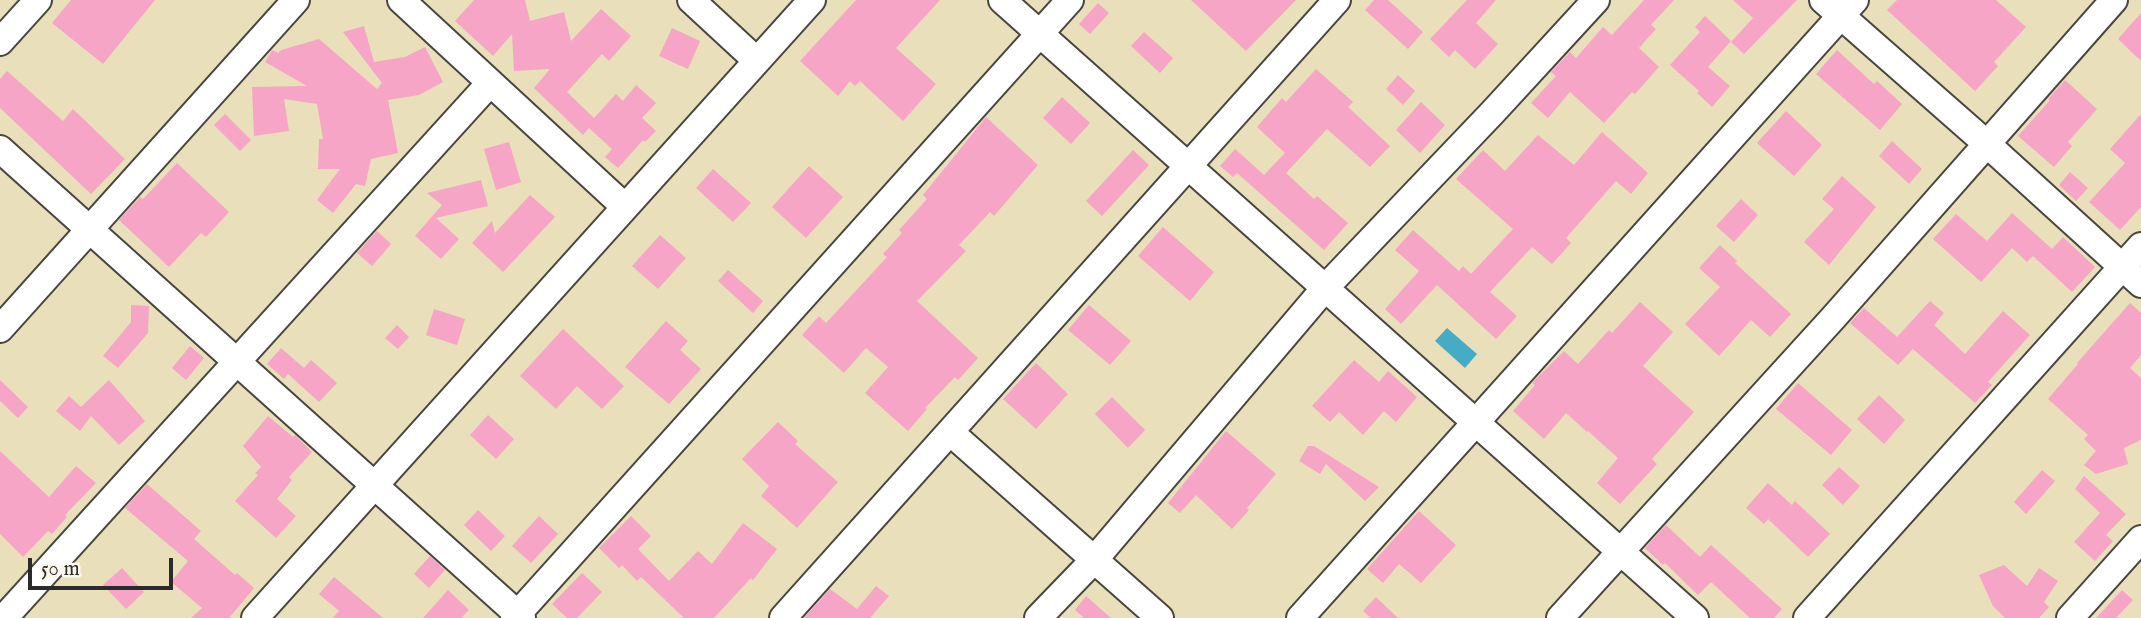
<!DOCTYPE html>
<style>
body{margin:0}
#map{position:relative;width:2141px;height:618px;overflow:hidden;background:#e9dfba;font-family:"IM FELL English",serif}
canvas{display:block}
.scale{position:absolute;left:28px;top:558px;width:145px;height:32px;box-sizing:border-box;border:4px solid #2b2b2b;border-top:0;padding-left:9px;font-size:21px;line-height:24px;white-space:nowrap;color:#2b2b2b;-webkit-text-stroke:5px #fbf7ec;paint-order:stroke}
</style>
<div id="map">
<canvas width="2141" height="618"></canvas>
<div class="scale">50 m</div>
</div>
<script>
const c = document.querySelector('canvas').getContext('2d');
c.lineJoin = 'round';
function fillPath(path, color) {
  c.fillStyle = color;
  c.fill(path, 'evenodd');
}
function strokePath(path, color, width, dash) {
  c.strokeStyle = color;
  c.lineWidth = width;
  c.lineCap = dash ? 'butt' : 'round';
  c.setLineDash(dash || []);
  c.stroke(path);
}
const water = new Path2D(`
 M1447 328 1477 354 1465 368 1435 341Z`);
const building = new Path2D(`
 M71 0H155L103 64 52 23Z
 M474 0H525L530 21 564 12 571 41 601 9 631 36 609 61 602 54 567 92 594 118 616 94 623 101 636 85 656 103 642 118 656 131 645 142 643 140 618 168 605 157 612 149 589 128 583 135 534 88 550 69 514 71 512 34 493 56 455 21Z
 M856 0H940L896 48 936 84 903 121 860 81 855 86 850 81 838 96 800 61Z
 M1191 0H1296L1246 51Z
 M1374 0H1388L1423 32 1408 49 1365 10Z
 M1467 0H1496L1476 23 1498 44 1475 69 1455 50 1449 57 1430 39Z
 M1644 0H1674L1651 25 1656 29 1639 48 1659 67 1635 94 1632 92 1604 123 1570 92 1548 118 1531 103 1556 76 1551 72 1570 52 1576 58 1603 27 1612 35Z
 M1733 0H1797L1744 54 1731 42 1753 18Z
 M1897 0H1996L2026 27 1994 62 1998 66 1975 91 1887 10Z
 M1098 3 1109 13 1090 34 1079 24Z
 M2141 13V61L2118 39Z
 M1705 16 1731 41 1708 67 1730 86 1712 107 1697 93 1699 91 1670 65 1700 32 1695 27Z
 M364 26 374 62 405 57 425 47 443 82 419 95 388 100 398 153 371 159 365 186 356 184 333 213 317 200 340 169H318L319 139H323L317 104 284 99 289 131 254 136 252 87 307 86 265 62 272 50 278 53 281 50 319 39 377 89 382 83 343 32Z
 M672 28 700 41 688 69 659 56Z
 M1144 32 1173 58 1160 73 1131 46Z
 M1837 50 1874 84 1877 81 1902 104 1880 130 1816 74Z
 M1316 69 1353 102 1348 107 1390 146 1370 167 1327 129 1286 173 1314 199 1317 196 1348 223 1324 250 1237 173 1233 177 1220 166 1235 149 1264 175 1285 153 1257 127 1282 98 1286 102Z
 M7 71 63 121 73 109 125 159 91 194 0 108V79Z
 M1398 75 1415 91 1403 105 1386 89Z
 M2065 80 2097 109 2068 142 2072 146 2054 167 2018 136 2050 100 2048 99Z
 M1062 97 1090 123 1071 144 1043 118Z
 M1421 102 1445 125 1420 153 1396 130Z
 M1786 111 1822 145 1794 176 1757 143Z
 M225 114 251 140 240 151 214 125Z
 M2141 114V207L2120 230 2089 202 2125 163 2110 149Z
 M986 117 1038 165 994 216 990 212 959 245 966 251 917 301 978 358 958 380 955 377 925 408 927 409 908 431 865 393 888 367 866 348 844 373 802 335 819 316 826 323 887 257 883 254 902 233 899 230 927 199 923 195Z
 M1602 132 1648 173 1631 194 1616 181 1566 238 1571 243 1552 264 1532 247 1490 292 1517 316 1496 339 1437 285 1401 324 1385 309 1419 271 1395 250 1413 230 1459 271 1463 266 1471 274 1513 229 1456 179 1483 150 1505 171 1538 135 1574 165Z
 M1892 141 1922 169 1909 184 1879 156Z
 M509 142 521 182 496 190 484 149Z
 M1133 150 1149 165 1102 216 1086 201Z
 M177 163 229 212 206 237 201 233 169 267 119 220 140 197 143 199Z
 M809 166 843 197 806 238 772 207Z
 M713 169 751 203 733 222 696 188Z
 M2070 172 2088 188 2076 201 2059 185Z
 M1842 176 1876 207 1829 265 1804 242 1834 209 1822 199Z
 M481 180 488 206 436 218 459 239 441 259 415 236 442 205 427 193Z
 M530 195 555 217 503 272 472 243 492 221 495 233Z
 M1741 199 1758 215 1734 242 1716 226Z
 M2012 213 2052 249 2063 237 2095 267 2072 292 2033 256 2027 262 2012 248 1981 282 1933 239 1956 214 1987 241Z
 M1163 227 1214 272 1190 301 1138 256Z
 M377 231 391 244 372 266 357 253Z
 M660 235 686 258 658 289 632 266Z
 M1720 245 1737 261 1735 263 1791 314 1770 337 1751 320 1719 356 1685 324 1720 287 1699 268Z
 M728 270 763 301 753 313 718 281Z
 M1930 301 1944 313 1934 325 1965 354 2003 311 2030 335 1988 382 1992 385 1975 403 1913 349 1898 365 1850 323 1864 308 1897 337Z
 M1640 302 1673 332 1643 366 1694 412 1652 459 1657 464 1620 504 1597 483 1618 458 1588 431 1587 432 1566 413 1544 439 1513 411 1535 385 1532 383 1564 351 1578 364 1609 330 1612 333Z
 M2130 303 2141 313V355L2130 368 2141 378V440L2124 448 2128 464 2096 474 2084 465 2096 451 2084 439 2088 435 2048 399 2078 364 2077 363Z
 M131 305 149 306 148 333 118 368 103 356 131 322Z
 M1089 305 1131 341 1110 365 1068 330Z
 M434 309 465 319 457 345 426 335Z
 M666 321 688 341 680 350 701 369 669 404 625 367Z
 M397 325 409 337 398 349 385 338Z
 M563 329 624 386 602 409 577 386 556 409 520 376Z
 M190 346 204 358 186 380 172 368Z
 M281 348 304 368 311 360 337 383 319 402 288 374 284 379 267 364Z
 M1354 360 1379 382 1388 371 1417 397 1396 422 1384 411 1363 435 1339 412 1330 422 1312 406Z
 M1036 363 1068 394 1036 429 1003 399Z
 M0 380 28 407 18 418 0 401Z
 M109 380 145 421 119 445 91 416 80 431 56 411 69 396 81 407Z
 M1798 383 1852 430 1831 455 1776 409Z
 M1879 395 1905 420 1884 444 1857 419Z
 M1112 397 1145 430 1128 448 1095 414Z
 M488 415 514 439 496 459 470 435Z
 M268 416 293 437 295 435 312 452 289 477 292 480 277 499 296 516 276 538 235 501 258 475 255 473 261 467 243 446Z
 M778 422 798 441 795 444 838 482 797 528 761 496 769 486 742 459Z
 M1226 431 1276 474 1247 508 1249 510 1232 529 1196 495 1180 513 1168 503Z
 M1308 446H1314L1379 487 1365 501 1326 464 1320 474 1299 461Z
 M0 451 49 497 76 466 96 483 65 515 67 517 52 534 48 531 23 557 0 534Z
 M1839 467 1860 486 1843 505 1822 485Z
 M2042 470 2055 481 2026 514 2014 502Z
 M2084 476 2126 514 2106 535 2113 541 2095 561 2074 542 2100 513 2075 489Z
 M1768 483 1792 505 1795 501 1830 534 1808 557 1768 519 1764 524 1746 508Z
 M147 484 201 531 194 539 235 575 237 573 254 588 229 618H191L202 608 171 582 188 561 125 508Z
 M478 510 505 536 491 551 464 525Z
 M1419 511 1456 545 1421 583 1399 564 1383 583 1367 569Z
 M539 516 558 534 531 563 512 546Z
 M631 516 651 536 638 549 669 581 698 551 712 564 743 523 777 549 753 580 751 578 714 618H684L641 577 637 581 622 565 619 568 599 548Z
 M1666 525 1700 557 1711 545 1782 609 1774 618H1750L1711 582 1698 595 1665 563 1663 565 1645 548Z
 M430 556 445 570 429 588 414 574Z
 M2004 565 2027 586 2039 568 2058 581 2044 602 2049 607 2039 618H2005L1993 606 1979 575Z
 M122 568 144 592 126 609 103 585Z
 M582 573 602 592 577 618H567L552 604Z
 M334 577 345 586 383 618H333L339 611 319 594Z
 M876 586 889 596 870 618H804L830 589 857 609Z
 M448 590 469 610 461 618H423Z
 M2122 590 2133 600 2116 618H2096Z
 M1086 596 1111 618H1084L1075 610Z
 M1376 597 1398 618H1371L1363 611Z`);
const minor = new Path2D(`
 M401 0 625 207
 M691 0 757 61
 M1002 0 1695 618
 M1823 0 1987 144 2141 284
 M0 42 38 0
 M0 149 522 618
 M0 329 296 0
 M950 432 1160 618
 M4 618 490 83
 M255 618 812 0
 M514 618 1070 0
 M783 618 1337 0
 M1038 618 1094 560 1325 288 1493 112 1596 0
 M1300 618 1855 0
 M1560 618 1834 317 2114 0
 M1807 618 2141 246
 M2070 618 2141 539`);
fillPath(water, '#46acc6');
fillPath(building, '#f6a5c6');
strokePath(minor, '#484640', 30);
strokePath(minor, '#fff', 26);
</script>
